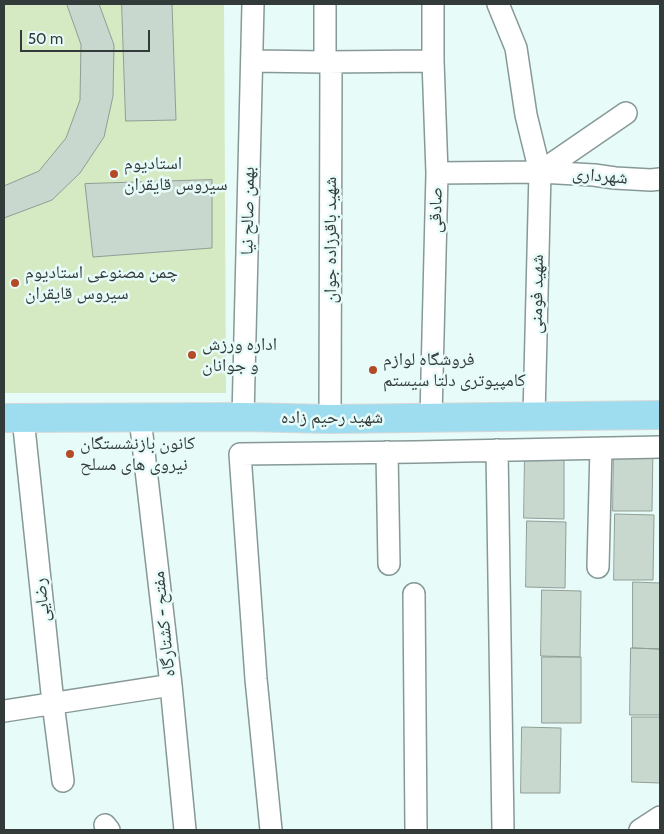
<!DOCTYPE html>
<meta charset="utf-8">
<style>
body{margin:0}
#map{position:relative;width:664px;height:834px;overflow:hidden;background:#e7fbf9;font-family:Cabin,sans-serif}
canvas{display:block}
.frame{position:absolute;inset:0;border:5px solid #333b3a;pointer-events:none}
.scale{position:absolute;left:20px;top:30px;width:130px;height:22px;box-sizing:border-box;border:2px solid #333b3a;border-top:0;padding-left:6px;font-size:15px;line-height:18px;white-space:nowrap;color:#333b3a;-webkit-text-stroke:4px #e7fbf9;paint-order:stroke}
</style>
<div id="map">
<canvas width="664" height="834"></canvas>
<div class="frame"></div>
<div class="scale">50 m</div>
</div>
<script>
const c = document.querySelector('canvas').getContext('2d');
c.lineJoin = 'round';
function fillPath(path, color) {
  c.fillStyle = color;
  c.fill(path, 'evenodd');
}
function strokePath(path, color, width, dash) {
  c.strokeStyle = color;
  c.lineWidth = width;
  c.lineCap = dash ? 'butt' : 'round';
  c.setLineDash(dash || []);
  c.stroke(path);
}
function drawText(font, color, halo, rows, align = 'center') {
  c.font = font + ' Cabin,"Noto Naskh Arabic",sans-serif';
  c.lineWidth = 5;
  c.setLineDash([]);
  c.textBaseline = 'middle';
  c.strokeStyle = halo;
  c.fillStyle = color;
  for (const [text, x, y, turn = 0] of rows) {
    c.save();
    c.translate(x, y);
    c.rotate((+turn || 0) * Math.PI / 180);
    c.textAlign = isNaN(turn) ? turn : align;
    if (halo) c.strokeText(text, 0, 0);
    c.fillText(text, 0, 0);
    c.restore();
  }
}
const green = new Path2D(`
 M4 4H224L226 393H4Z`);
const building = new Path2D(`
 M67 4H99L114 45 113 96 104 137 80 173 52 200 4 218V186L39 171 66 138 80 100 81 45Z
 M122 4H172L176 120 126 121Z
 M212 180V248L93 257 85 184Z
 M614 445H653L652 511H613Z
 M525 452 564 453V519L524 518Z
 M615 514 654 515 653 580H614Z
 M527 521 566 522 565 588 526 587Z
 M633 582 660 583V649L633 648Z
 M542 590 581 591 580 657 541 656Z
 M631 648 660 649V715H630Z
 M542 657H581V723H542Z
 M632 717H660V783L632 782Z
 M522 727 561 728 560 793H521Z`);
const minor = new Path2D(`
 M498 4 516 48 526 115 540 172 534 416
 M252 61 325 62 433 61
 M325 62V6
 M540 172 626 113
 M437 173 540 172 594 175 615 178 651 180 660 179
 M243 417 253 4
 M431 417 437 173 433 61V4
 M23 418 53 703 63 781
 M140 418 171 685 185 830
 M330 419 331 62
 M497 450 503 830
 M387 452 389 564
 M598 567 601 448
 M414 594 416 830
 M4 711 171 685
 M105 825 109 830
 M271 830 256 679 240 454 415 452 660 447
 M640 830 660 817`);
const major = new Path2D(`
 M4 418 243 417 330 419 660 415`);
const markers = [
 [114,174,5,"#b34b26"],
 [15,283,5,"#b34b26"],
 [192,355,5,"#b34b26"],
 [373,370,5,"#b34b26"],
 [70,454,5,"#b34b26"]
];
const poiNames = [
 ["استادیوم",124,164],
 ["سیروس قایقران",124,185],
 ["چمن مصنوعی استادیوم",25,273],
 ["سیروس قایقران",25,294],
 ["اداره ورزش",202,345],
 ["و جوانان",202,366],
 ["فروشگاه لوازم",383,360],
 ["کامپیوتری دلتا سیستم",383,381],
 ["کانون بازنشستگان",80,444],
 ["نیروی های مسلح",80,465]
];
const streetNames = [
 ["شهرداری",600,176,5],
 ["صادقی",436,210,-89],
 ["بهمن صالح نیا",248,211,-89],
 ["شهید باقرزاده جوان",331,240,-90],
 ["شهید فومنی",537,294,-89],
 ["شهید رحیم زاده",332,418],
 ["رضایی",42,600,-96],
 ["مفتح - کشتارگاه",164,624,-96]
];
fillPath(green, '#d5e9c2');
fillPath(building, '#c9d8cf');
strokePath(building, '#909e95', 1);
strokePath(minor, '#879997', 24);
strokePath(major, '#d6d8d8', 30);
strokePath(minor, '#fff', 21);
strokePath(major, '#9dddef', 28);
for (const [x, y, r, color] of markers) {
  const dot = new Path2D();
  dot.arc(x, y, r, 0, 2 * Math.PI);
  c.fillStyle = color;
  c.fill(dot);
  strokePath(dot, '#e7fbf9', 2);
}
drawText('18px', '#333b3a', '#e7fbf9', poiNames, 'left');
drawText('18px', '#333b3a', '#e7fbf9', streetNames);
</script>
